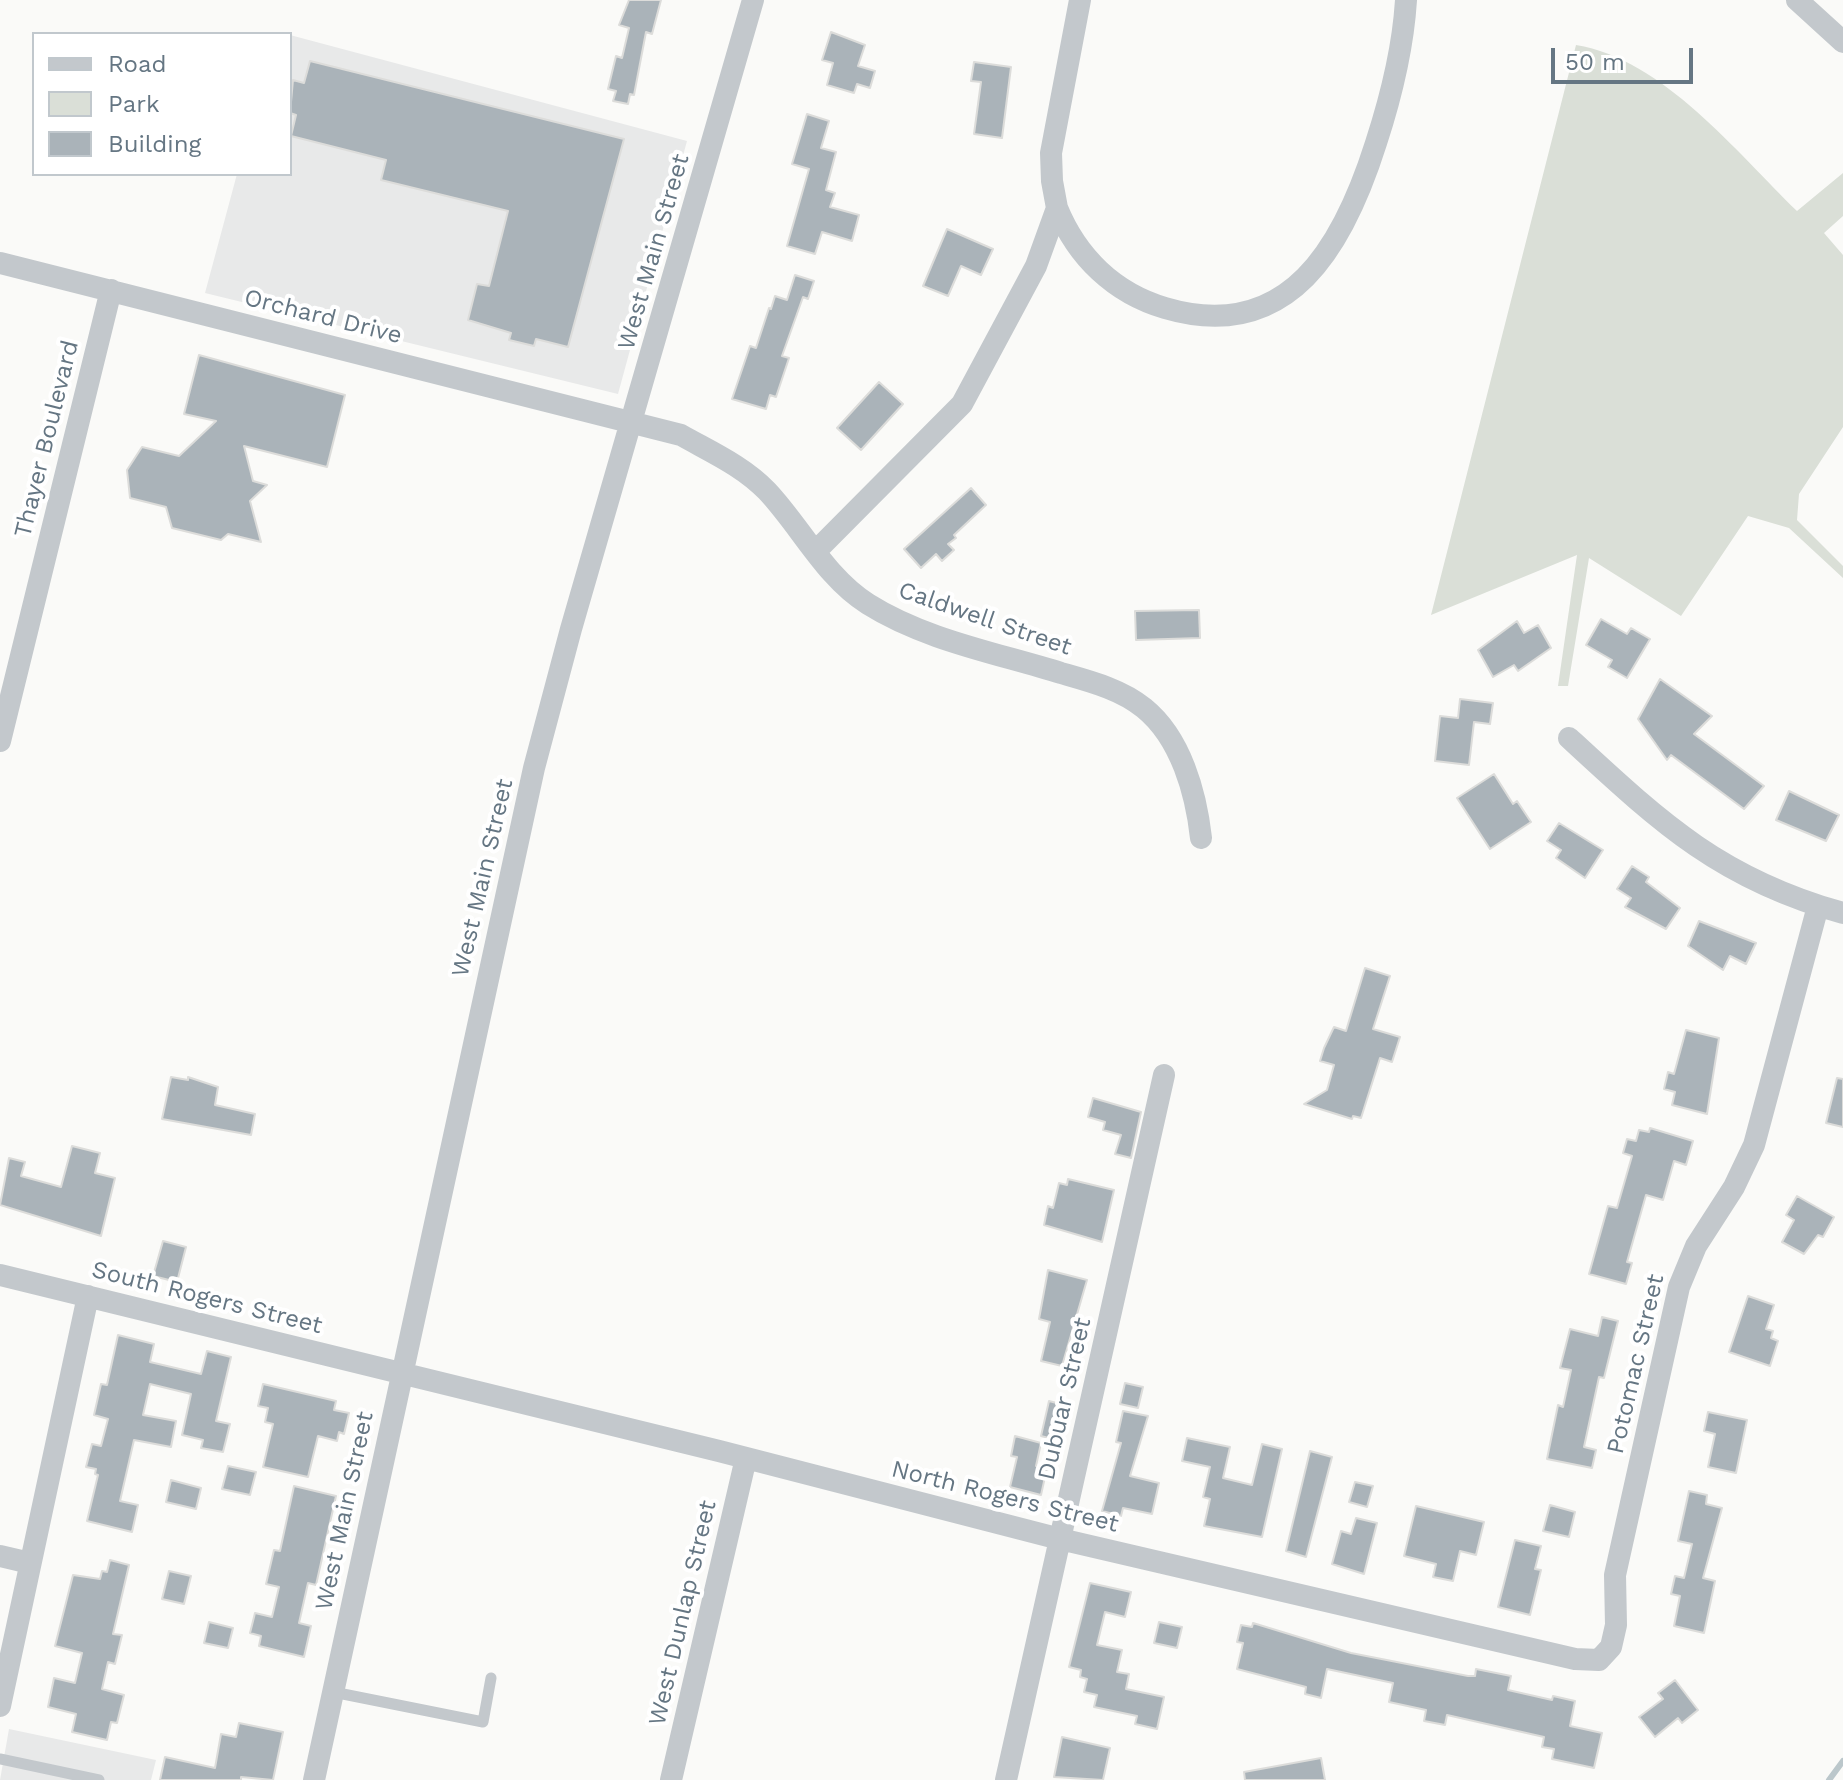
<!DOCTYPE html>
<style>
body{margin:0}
#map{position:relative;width:1843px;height:1780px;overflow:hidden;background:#fafaf8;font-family:"Work Sans",sans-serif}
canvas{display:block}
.legend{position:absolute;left:32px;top:32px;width:260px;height:144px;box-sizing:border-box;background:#fff;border:2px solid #c1c8cd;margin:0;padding:10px 14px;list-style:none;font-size:24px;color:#657683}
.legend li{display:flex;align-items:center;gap:16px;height:40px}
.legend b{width:40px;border:2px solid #c1c8cd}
.scale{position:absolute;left:1551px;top:48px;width:142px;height:36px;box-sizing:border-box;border:4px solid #657683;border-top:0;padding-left:10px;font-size:24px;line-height:28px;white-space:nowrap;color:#657683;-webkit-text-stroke:6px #fff;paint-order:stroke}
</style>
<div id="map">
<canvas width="1843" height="1780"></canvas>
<ul class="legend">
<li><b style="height:10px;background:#c3c8cc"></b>Road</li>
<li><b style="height:22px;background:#dadfd7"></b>Park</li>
<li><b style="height:22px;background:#aab3b9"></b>Building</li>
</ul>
<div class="scale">50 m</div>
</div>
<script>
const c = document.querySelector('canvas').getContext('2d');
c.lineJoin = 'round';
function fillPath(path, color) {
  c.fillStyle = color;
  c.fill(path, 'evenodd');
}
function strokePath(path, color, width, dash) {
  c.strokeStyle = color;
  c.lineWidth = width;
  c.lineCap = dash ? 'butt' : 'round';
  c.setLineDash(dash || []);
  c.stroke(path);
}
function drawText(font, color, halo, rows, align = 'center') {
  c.font = font + ' "Work Sans",sans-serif';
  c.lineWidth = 8;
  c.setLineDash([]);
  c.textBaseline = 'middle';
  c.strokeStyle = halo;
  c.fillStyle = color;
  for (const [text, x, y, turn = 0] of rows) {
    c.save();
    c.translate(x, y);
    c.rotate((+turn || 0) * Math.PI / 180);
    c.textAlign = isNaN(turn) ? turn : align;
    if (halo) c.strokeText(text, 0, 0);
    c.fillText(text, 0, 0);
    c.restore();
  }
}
const built = new Path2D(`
 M290 35 687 141 618 394 205 293 237 174H290Z
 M9 1729 156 1760 151 1780H0Z`);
const green = new Path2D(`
 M1576 45C1663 59 1737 153 1797 211L1843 173V216L1824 233 1843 255V427L1799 494 1797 520 1843 566V578L1789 528 1748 516 1681 616 1589 558 1568 686H1558L1577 555 1431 615Z`);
const stream = new Path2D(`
 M1829 1780 1843 1761`);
const building = new Path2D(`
 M629 0H661L652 34 646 32 634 95 630 94 628 104 613 101 616 91 608 89 616 56 622 58 629 28 619 25Z
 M831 32 865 45 858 66 875 71 870 88 857 84 854 93 827 85 833 63 822 60Z
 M310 61 624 139 568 347 536 339 534 346 509 340 511 333 468 320 477 284 489 286 508 211 381 180 386 160 291 136 296 115 290 113 293 80 304 83Z
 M974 62 1011 67 1002 138 974 134 981 82 971 81Z
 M807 114 829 121 821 148 836 152 826 190 835 193 830 207 859 215 852 241 822 232 815 254 787 246 809 169 792 164Z
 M947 229 993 249 981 275 961 266 948 296 923 286Z
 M795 275 814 281 808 299 803 297 782 356 789 358 776 397 770 395 766 409 732 399 750 346 756 348 769 308 771 309 775 296 787 300Z
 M199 355 345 395 327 467 244 446 253 481 267 485 250 501 261 542 228 534 221 540 172 528 166 507 130 498 127 470 142 447 179 456 216 421 184 414Z
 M879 382 903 404 861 450 837 428Z
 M971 488 986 505 954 535 956 538 948 544 954 550 942 561 936 554 921 568 904 549Z
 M1199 610 1200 638 1136 640 1135 611Z
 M1601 619 1627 634 1631 628 1650 639 1627 678 1608 667 1612 660 1586 645Z
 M1517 621 1524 633 1538 625 1551 648 1518 671 1514 665 1493 677 1478 650Z
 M1660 679 1712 716 1694 734 1764 786 1744 809 1671 755 1667 760 1638 719Z
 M1460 699 1493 703 1490 724 1474 722 1469 765 1435 761 1440 716 1458 718Z
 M1494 774 1513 804 1517 801 1531 822 1490 849 1457 798Z
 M1789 791 1839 815 1826 841 1776 820Z
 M1559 823 1603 850 1585 878 1556 858 1561 850 1547 841Z
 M1632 866 1649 877 1646 882 1680 908 1666 929 1625 907 1631 898 1617 889Z
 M1699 921 1756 943 1746 964 1730 956 1723 970 1688 946Z
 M1365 968 1390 976 1373 1029 1400 1037 1392 1062 1380 1058 1361 1118 1353 1116 1352 1119 1304 1104 1327 1090 1334 1065 1320 1061 1324 1048 1334 1027 1346 1031Z
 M1686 1030 1719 1038 1707 1114 1672 1105 1675 1092 1664 1089 1668 1072 1674 1074Z
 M171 1077 188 1080V1077L218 1087 215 1105 255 1114 251 1135 162 1119Z
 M1837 1078 1843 1079V1127L1826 1123Z
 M1093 1098 1141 1112 1131 1158 1115 1154 1121 1135 1103 1130 1105 1122 1088 1117Z
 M1650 1128 1693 1141 1686 1165 1674 1161 1663 1200 1646 1195 1627 1262 1632 1263 1626 1284 1589 1274 1608 1206 1617 1208 1632 1156 1623 1153 1627 1139 1636 1141 1639 1130 1649 1132Z
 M72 1146 100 1153 95 1173 115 1178 101 1236 0 1205 9 1158 25 1162 21 1176 61 1187Z
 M1068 1179 1114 1190 1102 1242 1044 1225 1048 1206 1053 1208 1059 1183 1067 1185Z
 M1797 1196 1834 1217 1823 1237 1818 1235 1804 1254 1782 1242 1794 1220 1786 1215Z
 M163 1241 186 1247 177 1282 153 1276Z
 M1048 1270 1087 1280 1062 1366 1041 1361 1050 1322 1039 1319Z
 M1748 1296 1774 1305 1766 1329 1773 1331 1771 1338 1778 1341 1770 1366 1729 1352Z
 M1602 1317 1618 1321 1604 1378 1599 1377 1584 1447 1596 1450 1592 1468 1547 1459 1558 1405 1563 1407 1571 1370 1560 1368 1570 1329 1598 1336Z
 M118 1335 154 1344 150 1362 201 1374 207 1351 231 1357 216 1421 230 1424 223 1452 201 1448 203 1440 182 1435 191 1394 150 1384 143 1415 176 1421 171 1447 134 1440 120 1501 138 1505 132 1532 87 1521 98 1475 95 1474 96 1469 86 1467 92 1444 101 1446 108 1419 94 1415 101 1384 107 1385Z
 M1125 1383 1143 1387 1138 1408 1120 1404Z
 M263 1384 336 1401 334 1410 349 1413 344 1434 339 1432 337 1441 318 1436 308 1477 263 1467 273 1424 265 1422 268 1408 258 1406Z
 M1049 1401 1068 1406 1060 1441 1041 1436Z
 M1123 1411 1148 1416 1130 1476 1159 1483 1152 1514 1123 1508 1121 1516 1102 1511 1121 1443 1116 1442Z
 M1708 1412 1747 1420 1736 1473 1708 1467 1715 1434 1704 1431Z
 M1015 1436 1041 1443 1036 1466 1047 1468 1041 1495 1010 1487 1017 1457 1011 1456Z
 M1187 1438 1230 1447 1223 1478 1252 1485 1262 1444 1282 1449 1262 1537 1204 1526 1210 1499 1203 1497 1210 1467 1182 1461Z
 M1310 1451 1332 1457 1306 1557 1286 1551Z
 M228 1466 256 1472 250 1495 222 1489Z
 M171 1480 201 1488 196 1509 166 1502Z
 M1355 1482 1373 1486 1367 1507 1349 1502Z
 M294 1486 336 1496 316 1585 308 1583 299 1623 311 1626 304 1657 259 1646 261 1636 250 1633 255 1613 272 1617 279 1587 266 1584 274 1550 280 1551Z
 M1689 1491 1707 1495 1706 1504 1722 1508 1703 1578 1715 1581 1704 1633 1674 1626 1680 1596 1671 1594 1675 1576 1684 1578 1692 1544 1678 1541Z
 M1550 1505 1575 1512 1569 1537 1543 1531Z
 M1416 1506 1484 1522 1476 1555 1460 1551 1453 1581 1433 1577 1436 1564 1404 1556Z
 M1356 1518 1377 1523 1364 1574 1332 1564 1341 1531 1351 1534Z
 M1515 1540 1541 1546 1535 1569 1541 1570 1530 1615 1498 1607Z
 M110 1560 129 1565 113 1634 122 1635 115 1664 108 1662 102 1689 124 1695 117 1723 111 1722 107 1740 72 1732 76 1714 48 1707 54 1678 75 1683 82 1653 55 1646 73 1575 100 1579 102 1571 107 1572Z
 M169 1571 191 1576 184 1604 162 1599Z
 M1090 1583 1131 1592 1125 1617 1105 1612 1097 1645 1122 1650 1117 1672 1129 1674 1126 1689 1164 1697 1157 1729 1135 1724 1137 1716 1094 1707 1097 1695 1084 1692 1087 1679 1080 1677 1081 1670 1069 1667Z
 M209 1622 233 1628 228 1648 204 1643Z
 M1159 1622 1182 1627 1177 1648 1154 1643Z
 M1253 1623 1351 1653 1468 1676H1475L1476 1669 1511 1676 1508 1690 1552 1700 1553 1696 1575 1701 1570 1726 1602 1733 1594 1768 1552 1759 1554 1749 1542 1747 1544 1737 1447 1715 1445 1725 1424 1721 1426 1710 1389 1702 1393 1683 1327 1669 1321 1698 1305 1694 1306 1687 1237 1669 1243 1643 1237 1642 1241 1625 1252 1627Z
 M1675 1680 1698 1710 1682 1723 1678 1718 1655 1737 1639 1717 1663 1699 1658 1693Z
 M239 1723 283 1732 273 1780 241 1777V1780H160L165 1757 215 1768 221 1734 236 1737Z
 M1062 1737 1110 1748 1103 1780 1054 1777Z
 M1321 1758 1325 1780H1245L1244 1772Z`);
const lane = new Path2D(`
 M333 1692 483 1722 491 1678
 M0 1759 99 1780`);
const street = new Path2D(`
 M1797 0 1843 42
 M1057 208C1077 257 1114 293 1165 308 1290 345 1344 244 1376 143 1391 97 1403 49 1406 0
 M0 263 681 435C711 452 743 466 767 491 801 527 825 577 868 604 925 640 997 653 1061 673 1089 681 1121 689 1144 708 1181 738 1196 793 1201 838
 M816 551 962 404 1036 266 1057 208 1052 181 1051 153 1080 0
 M1569 738C1660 822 1720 879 1843 913
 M0 741 111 290
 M0 1275 719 1451 1060 1539 1575 1659 1599 1660 1611 1647 1616 1625 1615 1575 1679 1287 1696 1246 1734 1187 1754 1145 1818 906
 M0 1556 30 1563
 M0 1706 88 1296
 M314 1780 534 768 571 629 753 0
 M671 1780 746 1458
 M1006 1780 1164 1075`);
const streetNames = [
 ["West Main Street",654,252,-74],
 ["Orchard Drive",323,317,14],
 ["Thayer Boulevard",47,439,-76],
 ["Caldwell Street",985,619,19],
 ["West Main Street",483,878,-77],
 ["South Rogers Street",207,1298,14],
 ["Potomac Street",1636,1364,-77],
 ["Dubuar Street",1065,1399,-77],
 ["North Rogers Street",1005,1497,14],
 ["West Main Street",345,1511,-78],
 ["West Dunlap Street",683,1613,-77]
];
fillPath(built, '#e8e9e9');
fillPath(green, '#dadfd7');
strokePath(stream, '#bbc7cb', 6);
fillPath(building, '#aab3b9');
strokePath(building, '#dcdcda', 2);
strokePath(lane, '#c3c8cc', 11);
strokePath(street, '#c3c8cc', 22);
drawText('24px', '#657683', '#fff', streetNames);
</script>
